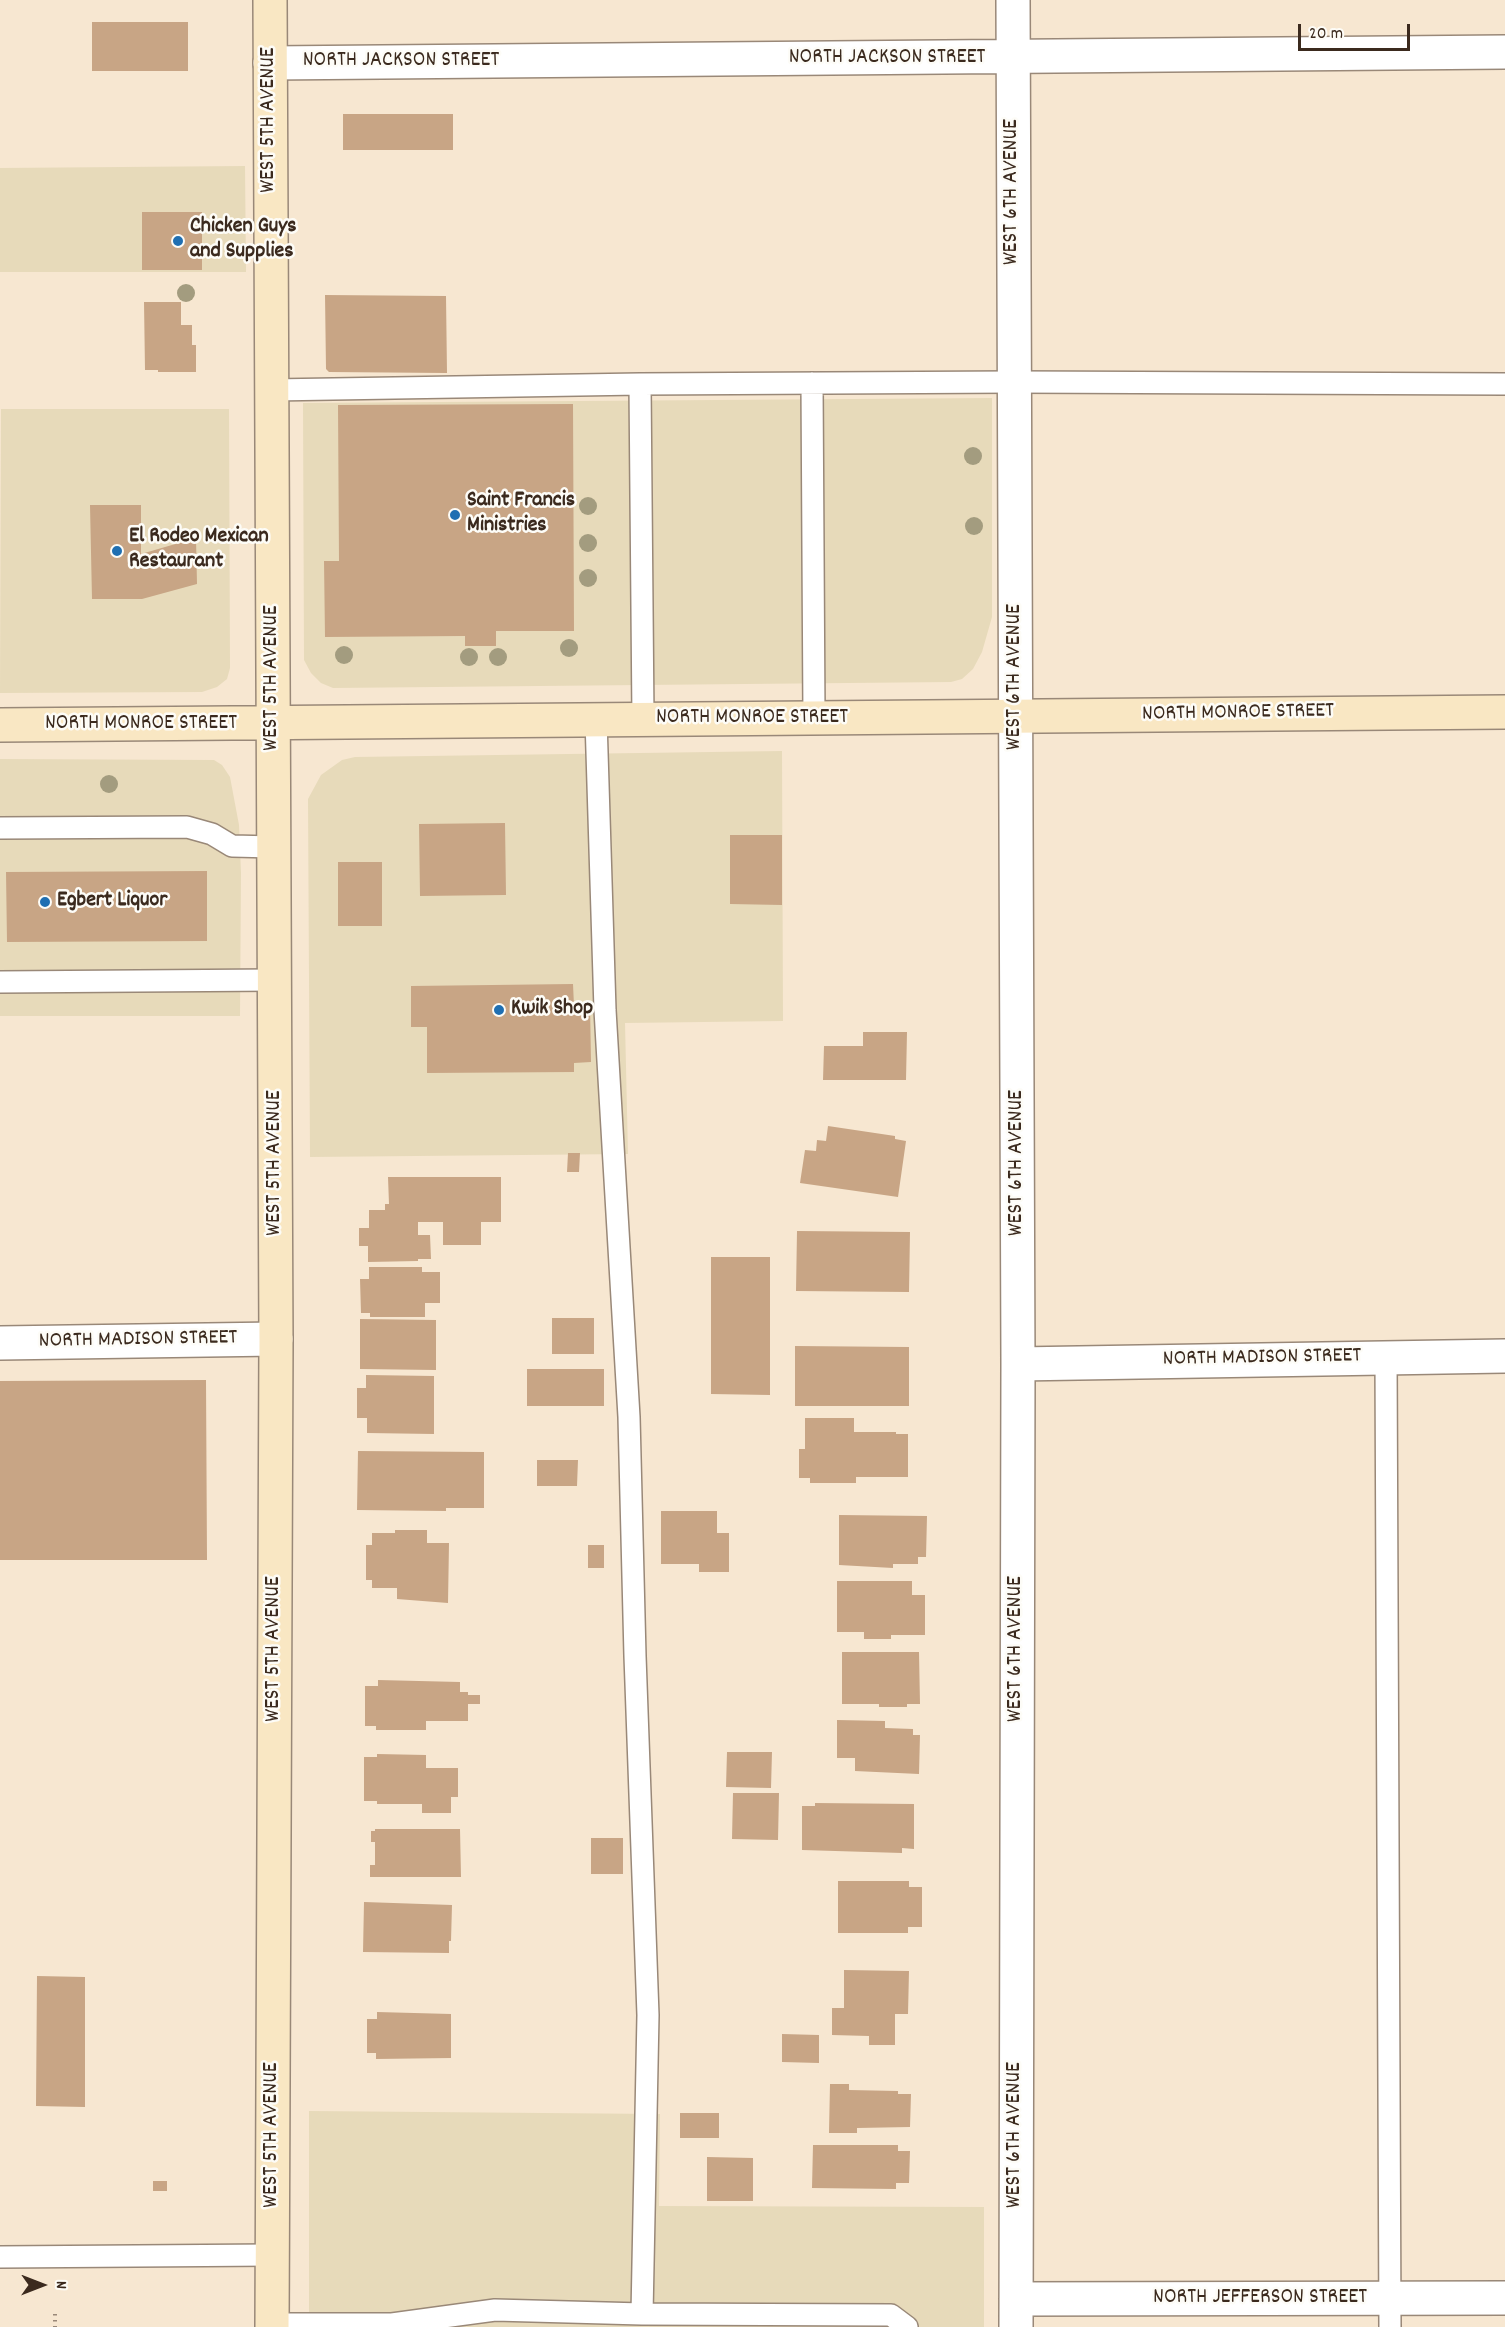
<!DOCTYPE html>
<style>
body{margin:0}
#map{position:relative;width:1505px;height:2327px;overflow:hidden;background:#f7e7d1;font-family:Dekko,sans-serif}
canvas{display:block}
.north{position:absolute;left:12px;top:2255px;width:60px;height:60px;-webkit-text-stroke:4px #fdfcf7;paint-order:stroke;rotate:90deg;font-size:16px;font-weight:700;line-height:24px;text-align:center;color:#3b2a1e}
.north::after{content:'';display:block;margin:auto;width:21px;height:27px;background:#3b2a1e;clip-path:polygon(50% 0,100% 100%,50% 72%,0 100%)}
.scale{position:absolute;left:1298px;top:24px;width:112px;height:27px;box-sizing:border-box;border:3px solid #3b2a1e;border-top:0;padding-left:8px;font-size:18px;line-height:21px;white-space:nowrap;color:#3b2a1e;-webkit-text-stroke:4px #fdfcf7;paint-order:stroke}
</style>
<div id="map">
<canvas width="1505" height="2327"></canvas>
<div class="north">N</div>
<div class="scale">20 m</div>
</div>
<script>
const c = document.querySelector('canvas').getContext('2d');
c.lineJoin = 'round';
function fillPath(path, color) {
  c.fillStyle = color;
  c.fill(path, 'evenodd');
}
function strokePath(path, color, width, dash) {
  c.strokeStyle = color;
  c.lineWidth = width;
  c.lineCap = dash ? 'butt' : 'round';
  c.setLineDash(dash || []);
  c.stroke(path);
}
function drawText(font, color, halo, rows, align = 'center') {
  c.font = font + ' Dekko,sans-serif';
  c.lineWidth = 5;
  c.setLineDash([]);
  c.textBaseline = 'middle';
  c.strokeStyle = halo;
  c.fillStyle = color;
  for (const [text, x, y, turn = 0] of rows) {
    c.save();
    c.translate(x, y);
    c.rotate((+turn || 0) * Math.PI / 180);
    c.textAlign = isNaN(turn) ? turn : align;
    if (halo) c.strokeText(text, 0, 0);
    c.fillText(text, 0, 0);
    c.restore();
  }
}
const built = new Path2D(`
 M245 166 246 272H0V168Z
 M992 398V617L982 652 973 669 962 679 951 682 333 688 321 683 311 673 304 660 303 403Z
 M1 409H229L230 668 227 679 217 687 202 692 0 693Z
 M782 751 783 1021 625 1023 628 1154 310 1157 308 799 321 775 342 760 355 757Z
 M0 759 214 760 222 765 230 777 239 825 241 873 240 1016H0Z
 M309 2111 660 2114 659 2206 984 2207V2327H309Z`);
const building = new Path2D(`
 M92 22H188V71H92Z
 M343 114H453V150H343Z
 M142 212H202V270H142Z
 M325 295 446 296 447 373 329 372 326 369Z
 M144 302H181V325H192V345H196V372H158V370H145Z
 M573 404 574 631H496V646H465V636L325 637 324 561H339L338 405Z
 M90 505H141V554L196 538 197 584 142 599H92Z
 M505 823 506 895 420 896 419 824Z
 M730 835H782V905L730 904Z
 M338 862H382V926H338Z
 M207 871V941L7 942 6 872Z
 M573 984 574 1006 590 1005 591 1062 574 1063V1072L427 1073V1027H411V986Z
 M863 1032H907L906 1080H823L824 1046H863Z
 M828 1126 895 1136V1139L906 1141 898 1197 800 1183 805 1150 816 1151 817 1140 826 1141Z
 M568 1153H580L579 1172H567Z
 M388 1177H501V1222H481V1245H443V1222H418V1235H430L431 1259H418V1261L368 1262V1246H359V1228H369V1210H385V1204H389Z
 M797 1231 910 1232 909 1292 796 1291Z
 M711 1257H770V1395L711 1394Z
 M369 1267H422V1272H440V1303H425V1317H370V1313H361L360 1279H369Z
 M552 1318H594V1354H552Z
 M360 1319 436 1320V1370L360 1369Z
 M795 1346 909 1347V1406H795Z
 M527 1369H604V1406H527Z
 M366 1375 434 1376V1434L367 1433V1418H357V1388H366Z
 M206 1380 207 1560H0V1381Z
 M805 1418H854V1432H896V1434H908V1477H856V1483H810V1478H799V1449H805Z
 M358 1451 484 1452V1508H446V1511L357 1510Z
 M537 1460H578L577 1486H537Z
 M661 1511H717V1533H729V1572H699V1564H661Z
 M839 1515 927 1516 926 1557H918V1564H893V1568L839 1565Z
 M395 1530H427V1543H449L448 1603 397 1599V1588H372V1580H366V1545H372V1533H395Z
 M588 1545H604V1568H588Z
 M837 1581H912V1595H925V1635H891V1639H864V1632H837Z
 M842 1652H919L920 1704H907V1707H879V1704H842Z
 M378 1680 460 1682V1692H468V1695H480V1704H468V1721H426V1730H376V1726H365V1686H378Z
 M837 1720 885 1721V1728L913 1729V1735H920L919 1774 855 1771V1758H837Z
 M727 1752H772L771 1788 726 1787Z
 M377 1754 426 1755V1768H458V1797H451V1813H422V1804H377V1801H364V1757H377Z
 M733 1793H779L778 1840 732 1839Z
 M815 1803 914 1804V1849L902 1848V1853L802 1850V1806H815Z
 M375 1829H460L461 1877H370V1865H375V1842H371V1831H375Z
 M591 1838H623V1874H591Z
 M838 1881H909V1887H922V1927H908V1933H838Z
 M364 1902 452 1905 451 1941H449V1953L363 1952Z
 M844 1970 909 1971 908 2014H895V2045H869V2036L832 2035V2008H844Z
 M37 1976 85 1977V2107L36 2106Z
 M377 2012 451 2014V2058L376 2059V2053H367V2019H377Z
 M782 2034 819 2035V2063L782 2062Z
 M830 2084H849V2090L898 2091V2094H911L910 2127 857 2128V2133H829Z
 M680 2113H719V2138H680Z
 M813 2145H898V2151H910L909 2183H896V2189L812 2188Z
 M707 2157 753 2158V2201H707Z
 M153 2181H167V2191H153Z`);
const path = new Path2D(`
 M55 2314V2327`);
const lane = new Path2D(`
 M812 383 814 718
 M640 384 643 719
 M272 390 640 384 1014 382 1505 384
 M596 720 605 1010 629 1417 635 1656 648 2015 642 2314
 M0 828 187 827 212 834 232 846 274 847
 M0 982 275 980
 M1386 1356 1390 2327
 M0 2257 272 2255
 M272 2324H392L495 2310 642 2314 891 2315 907 2327`);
const street = new Path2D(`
 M1013 0 1018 1364 1016 2327
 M270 63 1505 52
 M0 1343 276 1339
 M1018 1364 1505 1356
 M1016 2299 1505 2298`);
const secondary = new Path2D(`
 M270 0 276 1339 272 2327
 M0 725 1505 712`);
const trees = [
 [186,293],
 [973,456],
 [588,506],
 [974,526],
 [588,543],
 [588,578],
 [569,648],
 [344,655],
 [469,657],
 [498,657],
 [109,784]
];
const markers = [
 [178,241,6,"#1f6fb2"],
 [455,515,6,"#1f6fb2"],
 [117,551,6,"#1f6fb2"],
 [45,902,6,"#1f6fb2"],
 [499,1010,6,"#1f6fb2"]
];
const streetNames = [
 ["NORTH JACKSON STREET",887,59],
 ["NORTH JACKSON STREET",401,62],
 ["WEST 5TH AVENUE",270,120,-90],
 ["WEST 6TH AVENUE",1013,192,-90],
 ["WEST 6TH AVENUE",1016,677,-90],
 ["WEST 5TH AVENUE",273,678,-90],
 ["NORTH MONROE STREET",1238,714,-1],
 ["NORTH MONROE STREET",752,719],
 ["NORTH MONROE STREET",141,725],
 ["WEST 5TH AVENUE",276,1163,-90],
 ["WEST 6TH AVENUE",1018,1163,-90],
 ["NORTH MADISON STREET",138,1341,-1],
 ["NORTH MADISON STREET",1262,1359,-1],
 ["WEST 5TH AVENUE",275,1649,-90],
 ["WEST 6TH AVENUE",1017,1649,-90],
 ["WEST 5TH AVENUE",273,2135,-90],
 ["WEST 6TH AVENUE",1016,2135,-90],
 ["NORTH JEFFERSON STREET",1260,2299]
];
const poiNames = [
 ["Chicken Guys",190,228],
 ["and Supplies",190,253],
 ["Saint Francis",467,502],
 ["Ministries",467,527],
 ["El Rodeo Mexican",129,538],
 ["Restaurant",129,563],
 ["Egbert Liquor",57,902],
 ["Kwik Shop",511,1010]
];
fillPath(built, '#e7daba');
fillPath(building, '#c8a585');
strokePath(lane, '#998878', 24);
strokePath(street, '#998878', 36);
strokePath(secondary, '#998878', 36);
strokePath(path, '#998878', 4, [1.5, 4.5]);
strokePath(lane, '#fff', 21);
strokePath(street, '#fff', 33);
strokePath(secondary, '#f9e7c3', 33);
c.fillStyle = '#a39c7f';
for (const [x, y] of trees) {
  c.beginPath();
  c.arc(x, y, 9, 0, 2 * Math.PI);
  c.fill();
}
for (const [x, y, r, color] of markers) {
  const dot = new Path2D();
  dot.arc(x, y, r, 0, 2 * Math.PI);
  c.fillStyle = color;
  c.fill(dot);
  strokePath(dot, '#fdfcf7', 2);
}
drawText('22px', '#3b2a1e', '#fdfcf7', streetNames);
drawText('bold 22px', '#3b2a1e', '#fdfcf7', poiNames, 'left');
</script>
